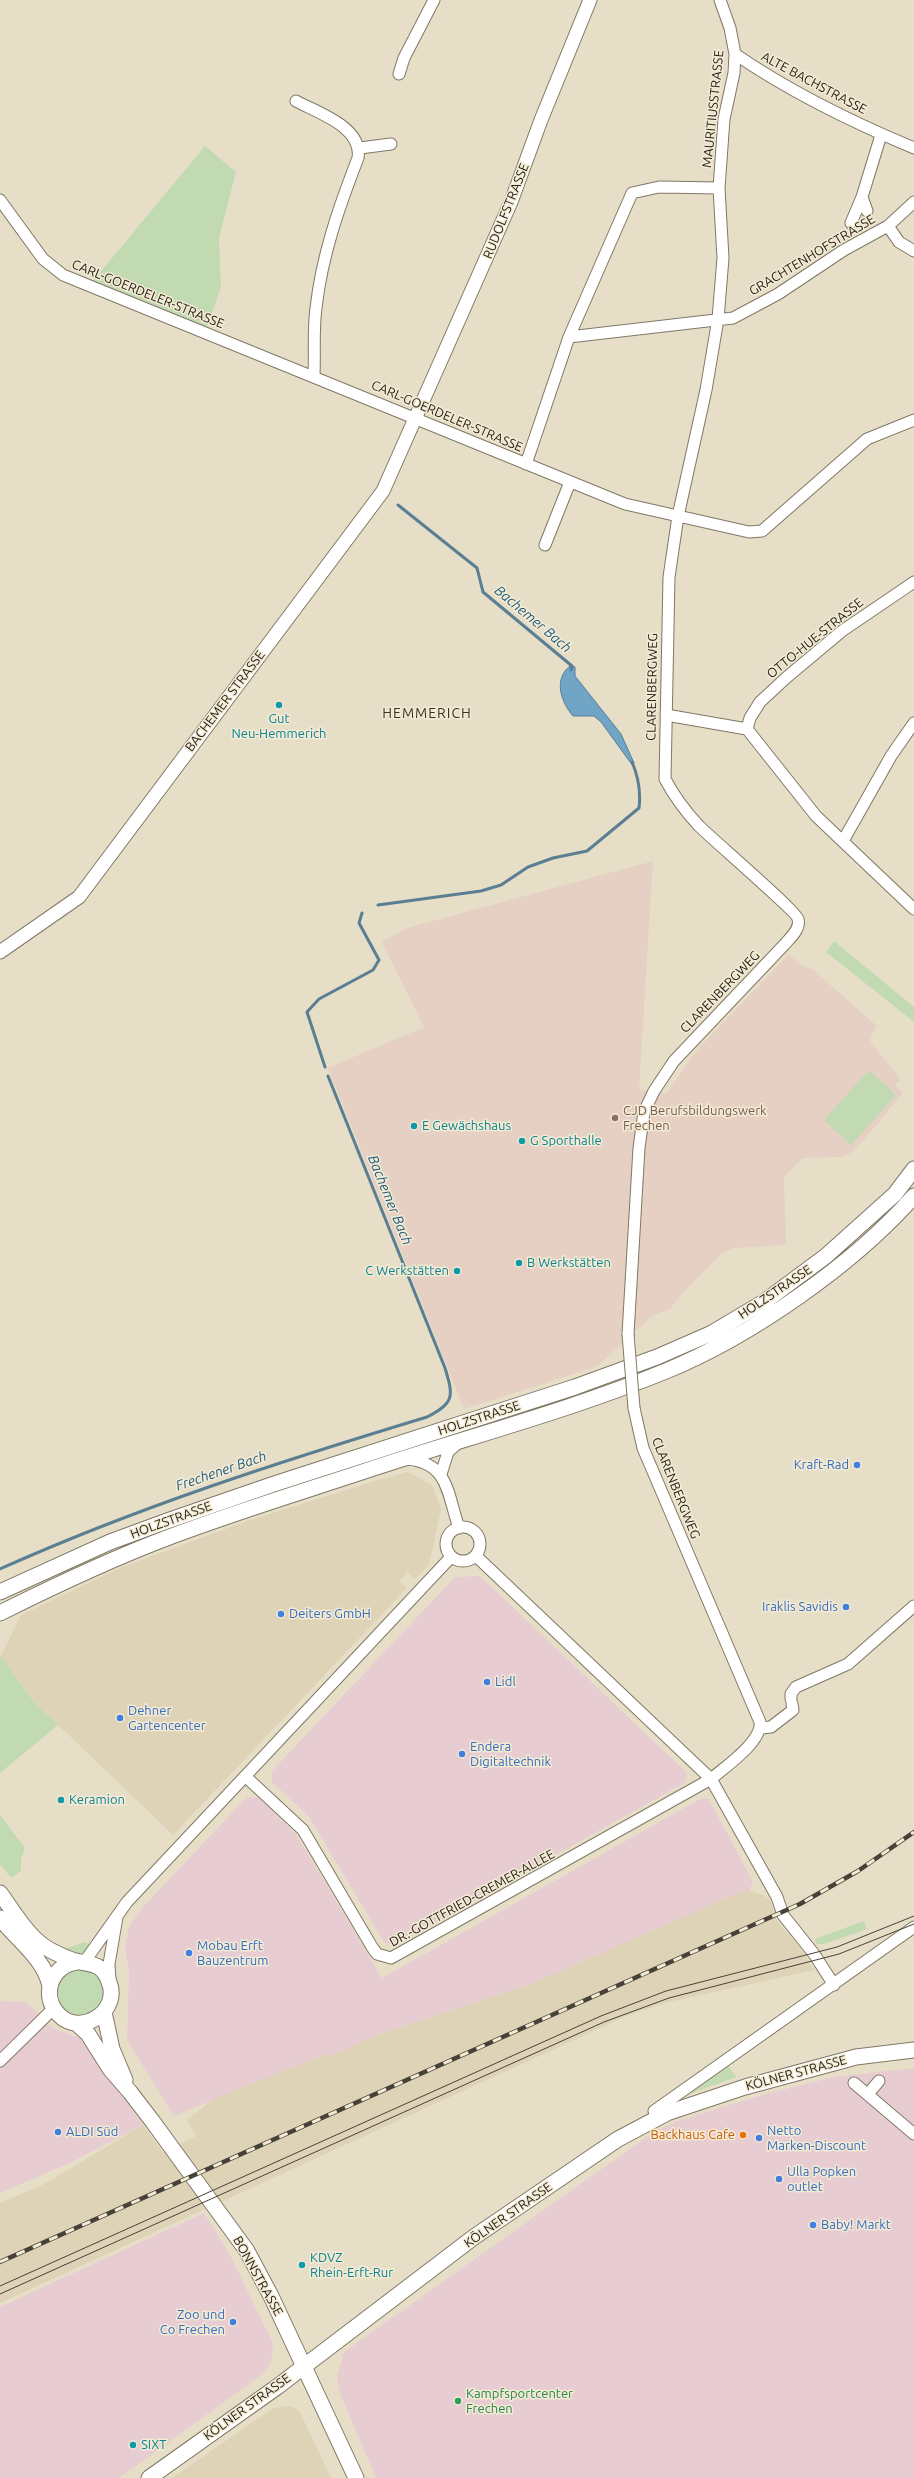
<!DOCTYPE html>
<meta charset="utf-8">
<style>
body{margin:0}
canvas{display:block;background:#e7dec8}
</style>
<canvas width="914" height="2478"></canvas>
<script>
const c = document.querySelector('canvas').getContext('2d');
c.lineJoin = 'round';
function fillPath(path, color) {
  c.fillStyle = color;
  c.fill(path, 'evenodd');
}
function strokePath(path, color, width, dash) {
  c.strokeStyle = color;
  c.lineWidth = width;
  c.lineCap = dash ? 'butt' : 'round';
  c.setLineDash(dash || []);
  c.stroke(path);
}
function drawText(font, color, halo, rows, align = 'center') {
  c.font = font + ' Ubuntu,sans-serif';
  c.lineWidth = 3;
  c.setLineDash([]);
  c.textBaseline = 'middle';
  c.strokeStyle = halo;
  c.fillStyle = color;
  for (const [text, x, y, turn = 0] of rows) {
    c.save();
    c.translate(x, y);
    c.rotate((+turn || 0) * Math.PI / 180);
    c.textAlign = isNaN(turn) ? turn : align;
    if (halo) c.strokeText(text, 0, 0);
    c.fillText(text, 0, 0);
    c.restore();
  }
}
const commercial = new Path2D(`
 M480 1576 687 1773 686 1782 395 1945 384 1942 309 1817 272 1782V1771L455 1577Z
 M247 1797H258L296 1834 382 1978 702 1798 709 1799 753 1882 749 1891 744 1892 531 1984 382 2033 328 2057 326 2054 174 2116 127 2040 129 1972 125 1947 129 1927 141 1909Z
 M0 2001 26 2002 52 2028 80 2038 143 2125 70 2163 0 2193Z
 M914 2068V2478H376L339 2391 337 2376 344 2352 655 2131 682 2119 766 2094 833 2077Z
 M204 2213 228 2251 273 2343 271 2363 263 2374 119 2478H0V2307Z`);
const built = new Path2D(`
 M408 1472 433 1486 441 1510 429 1565 415 1579 407 1572 399 1581 407 1588 173 1835 33 1701 1 1656 21 1615 120 1568 244 1522 378 1480Z
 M749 1891 763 1895 770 1900 777 1921 797 1944 814 1970 669 2002 631 2014 0 2303V2203L44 2184 143 2125 163 2152 196 2136 187 2120 213 2099 326 2054 328 2057 382 2033 531 1984 738 1893Z
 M290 2406 299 2410 331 2478H172L273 2408Z`);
const education = new Path2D(`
 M653 861 639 1089 666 1094 696 1051 789 954 799 964 812 969 876 1025 870 1041 901 1080 895 1085 903 1093 863 1141 849 1154 839 1157 803 1158 784 1177 786 1245 733 1248 721 1254 684 1291 670 1309 652 1316 598 1366 464 1409 328 1068 424 1027 382 942 407 928Z`);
const green = new Path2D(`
 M205 146 236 172 219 238 221 287 207 327 93 281Z
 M834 941 914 1007V1022L826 952Z
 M869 1070 896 1095 851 1145 824 1120Z
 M0 1655 33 1701 58 1725 0 1773Z
 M0 1815 25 1848 21 1859V1871L11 1878 0 1864Z
 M864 1921 867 1929 824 1944H816L815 1939Z
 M85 1942 94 1946C84 1958 67 1952 56 1946L67 1948Z
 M57 1991a24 24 0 1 1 48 0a24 24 0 1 1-48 0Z
 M727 2064 736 2077 684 2096Z`);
const water = new Path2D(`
 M570 666 575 667V676L621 734 634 763 633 766 601 722 594 716H573C561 702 553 679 570 666Z`);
const stream = new Path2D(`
 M398 505 477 568 483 592 572 666 571 670
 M378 905 481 891 501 885 528 867 553 858 587 851 639 808C641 791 639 778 632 762
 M325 1067 307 1012 319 999 373 970 379 960 359 923 362 913
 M0 1569C138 1507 282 1461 427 1417 454 1403 454 1397 445 1368L328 1076`);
const minor = new Path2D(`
 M735 54C789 91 854 123 914 148
 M399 74 404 58 434 0
 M296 101C318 113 363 127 358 158 339 207 322 255 316 308 313 330 315 353 314 375
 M360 148 391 144
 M862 197 867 211
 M0 200 43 259 63 275 625 504 749 532 762 531 867 439 914 420
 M851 223 862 197 881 135
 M888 226 899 242 914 251
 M569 337 632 193 659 187 719 188
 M526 464 569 337 733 318 778 294 844 250 888 226 914 202
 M545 545 570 482
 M666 715 747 729 816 816 914 909
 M747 729 750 718 760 702 787 677 842 631 914 582
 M843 841 891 756 914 723
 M628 1334 639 1148 644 1112 654 1091 674 1061 784 945C790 938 801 929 798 919 797 912 712 839 699 826 685 811 674 796 665 779L669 577 678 516 706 390 718 319 723 258 719 188 724 119 734 73 735 54 730 28 720 0
 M407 1459C449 1463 447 1493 459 1528
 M441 1474 448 1452 458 1443
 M446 1544a17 17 0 1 1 34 0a17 17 0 1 1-34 0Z
 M476 1556 711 1779 777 1897 783 1915 814 1954 834 1985
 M791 1699V1694L796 1687 848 1664 914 1606
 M761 1728 771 1727 793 1710 792 1704
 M245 1776 303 1830 372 1947 377 1954 391 1958 711 1779C725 1767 763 1741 760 1722L643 1448 634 1408
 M85 1961 127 1902 451 1557
 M110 1981 109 1964 117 1917
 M0 2061 54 2008
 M854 2083 914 2134
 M868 2094 879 2081
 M654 2111 914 1927`);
const tertiary = new Path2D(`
 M0 952 79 897 383 491 511 202 541 120 590 0`);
const secondary = new Path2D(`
 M0 1592 110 1542 167 1521 274 1484 575 1387 657 1357 712 1333 764 1302 826 1256 895 1194 914 1169
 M0 1613C56 1585 113 1558 172 1536 241 1510 311 1489 380 1466 475 1435 573 1409 666 1371 751 1336 853 1265 914 1196
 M0 1893C14 1912 29 1939 50 1950 58 1954 67 1959 76 1961 91 1965 102 1962 109 1982 121 2011 81 2037 59 2015 40 1996 51 1965 77 1962
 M0 1918C17 1940 44 1958 50 1986
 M104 2012 112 2049 125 2080
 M76 2023 88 2034 110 2069 130 2092 153 2122 247 2251 271 2296 356 2478
 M149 2478 277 2387 474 2237 618 2139 667 2113 745 2087 856 2057 914 2050`);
const tram = new Path2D(`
 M0 2286 601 2016 666 1991 837 1947 914 1916
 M0 2294 604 2022 669 1998 839 1954 914 1924`);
const rail = new Path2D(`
 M0 2262 800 1904 858 1871 914 1832`);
const minorBridge = new Path2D(`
 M628 1334 634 1408`);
const markers = [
 [279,705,4,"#0f9aa8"],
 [615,1118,4,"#8d6e63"],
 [414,1126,4,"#0f9aa8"],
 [522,1141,4,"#0f9aa8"],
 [519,1263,4,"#0f9aa8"],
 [457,1271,4,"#0f9aa8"],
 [857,1465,4,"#3f7fe0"],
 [846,1607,4,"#3f7fe0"],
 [281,1614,4,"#3f7fe0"],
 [487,1682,4,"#3f7fe0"],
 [120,1718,4,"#3f7fe0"],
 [462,1754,4,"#3f7fe0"],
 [61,1800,4,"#0f9aa8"],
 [189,1953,4,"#3f7fe0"],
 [58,2132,4,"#3f7fe0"],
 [743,2135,4,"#e8710a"],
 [759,2138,4,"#3f7fe0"],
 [779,2179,4,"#3f7fe0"],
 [813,2225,4,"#3f7fe0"],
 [302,2265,4,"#0f9aa8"],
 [233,2322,4,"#3f7fe0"],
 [458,2401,4,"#2e9e5b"],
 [133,2445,4,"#0f9aa8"]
];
const streetNames = [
 ["ALTE BACHSTRASSE",814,83,28],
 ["MAURITIUSSTRASSE",713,109,-84],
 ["RUDOLFSTRASSE",506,211,-68],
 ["GRACHTENHOFSTRASSE",812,255,-31],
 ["CARL-GOERDELER-STRASSE",148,294,22],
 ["CARL-GOERDELER-STRASSE",447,416,23],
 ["OTTO-HUE-STRASSE",815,638,-39],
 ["CLARENBERGWEG",652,687,-89],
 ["BACHEMER STRASSE",225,701,-53],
 ["CLARENBERGWEG",720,992,-46],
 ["HOLZSTRASSE",775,1292,-34],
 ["HOLZSTRASSE",479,1418,-18],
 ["CLARENBERGWEG",676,1488,68],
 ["HOLZSTRASSE",171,1520,-20],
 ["DR.-GOTTFRIED-CREMER-ALLEE",472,1898,-29],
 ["KÖLNER STRASSE",796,2073,-15],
 ["KÖLNER STRASSE",508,2215,-35],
 ["BONNSTRASSE",258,2276,61],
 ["KÖLNER STRASSE",247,2407,-36]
];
const cultureNames = [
 ["Gut",279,719,"center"],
 ["Neu-Hemmerich",279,734,"center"],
 ["E Gewächshaus",422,1126],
 ["G Sporthalle",530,1141],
 ["B Werkstätten",527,1263],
 ["C Werkstätten",449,1271,"right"],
 ["Keramion",69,1800],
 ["KDVZ",310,2258],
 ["Rhein-Erft-Rur",310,2273],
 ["SIXT",141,2445]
];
const educationNames = [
 ["CJD Berufsbildungswerk",623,1111],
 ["Frechen",623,1126]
];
const shopNames = [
 ["Kraft-Rad",849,1465,"right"],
 ["Iraklis Savidis",838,1607,"right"],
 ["Deiters GmbH",289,1614],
 ["Lidl",495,1682],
 ["Dehner",128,1711],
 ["Gartencenter",128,1726],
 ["Endera",470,1747],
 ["Digitaltechnik",470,1762],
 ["Mobau Erft",197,1946],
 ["Bauzentrum",197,1961],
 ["Netto",767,2131],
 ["Marken-Discount",767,2146],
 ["ALDI Süd",66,2132],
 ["Ulla Popken",787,2172],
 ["outlet",787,2187],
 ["Baby! Markt",821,2225],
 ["Zoo und",225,2315,"right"],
 ["Co Frechen",225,2330,"right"]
];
const foodNames = [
 ["Backhaus Cafe",735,2135]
];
const leisureNames = [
 ["Kampfsportcenter",466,2394],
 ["Frechen",466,2409]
];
const waterNames = [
 ["Bachemer Bach",533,619,40],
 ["Bachemer Bach",390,1200,68],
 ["Frechener Bach",221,1471,-19]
];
const neighbourhoodNames = [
 ["HEMMERICH",427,713]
];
fillPath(commercial, '#e7cdd2');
fillPath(built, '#dfd3b7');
fillPath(education, '#e5d0c3');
fillPath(green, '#c2dab2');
fillPath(water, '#71a5c6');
strokePath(water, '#5a7e92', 1);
strokePath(stream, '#5a7e92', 3);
strokePath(minor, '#807865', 13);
strokePath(tertiary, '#807865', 15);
strokePath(secondary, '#807865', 17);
strokePath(minor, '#fff', 11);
strokePath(tertiary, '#fff', 13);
strokePath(secondary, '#fff', 15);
strokePath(tram, '#464237', 1);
strokePath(rail, '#464237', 4.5);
strokePath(rail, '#f4ebd5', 3, [9]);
strokePath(minorBridge, '#807865', 13, []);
strokePath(minorBridge, '#fff', 11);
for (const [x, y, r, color] of markers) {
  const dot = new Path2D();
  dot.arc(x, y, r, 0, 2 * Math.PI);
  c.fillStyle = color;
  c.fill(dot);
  strokePath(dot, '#f4ebd5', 1.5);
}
drawText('13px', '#25221a', '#f4ebd5', streetNames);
drawText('13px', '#0d838f', '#f4ebd5', cultureNames, 'left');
drawText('13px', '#785e54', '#f4ebd5', educationNames, 'left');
drawText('13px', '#366cbe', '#f4ebd5', shopNames, 'left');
drawText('13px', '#c56008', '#f4ebd5', foodNames, 'right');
drawText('13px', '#27864d', '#f4ebd5', leisureNames, 'left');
drawText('italic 14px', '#1e5b7d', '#f4ebd5', waterNames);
c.letterSpacing = '1px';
drawText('14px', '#393120', '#f4ebd5', neighbourhoodNames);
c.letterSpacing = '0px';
</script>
